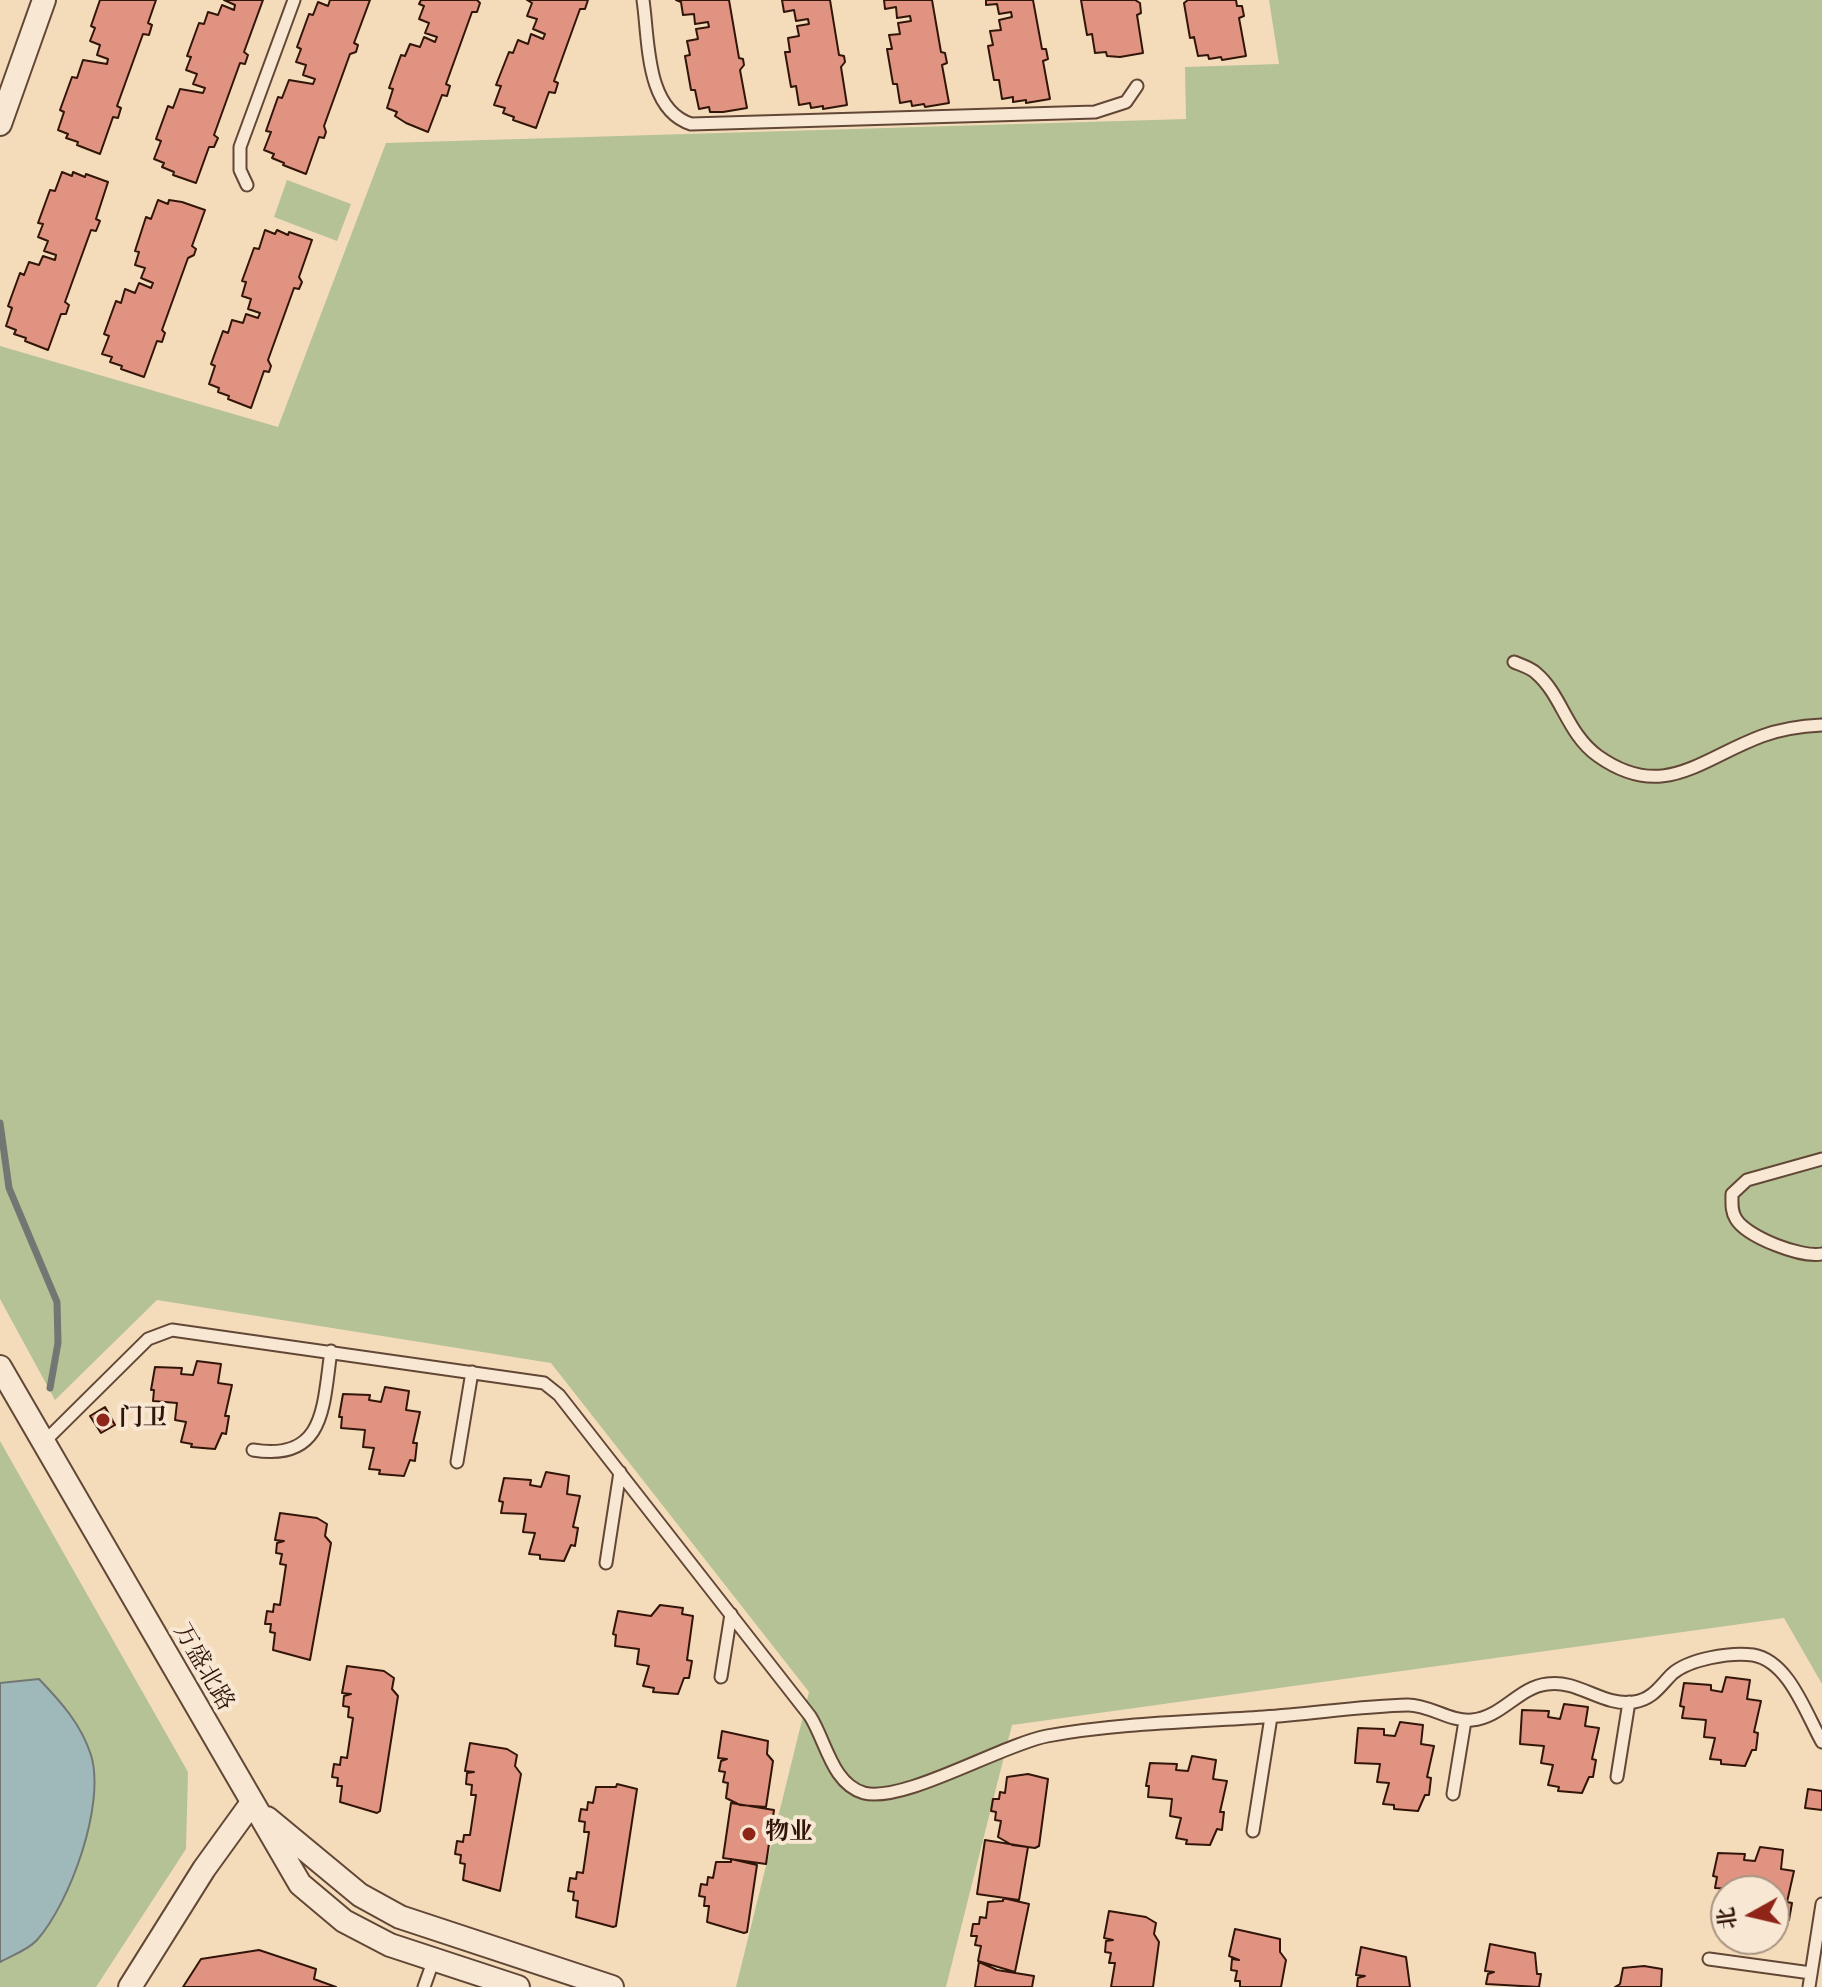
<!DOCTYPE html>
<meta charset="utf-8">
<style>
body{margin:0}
#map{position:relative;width:1822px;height:1987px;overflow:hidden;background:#f4dcbb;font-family:"IM FELL DW Pica","Noto Serif SC",serif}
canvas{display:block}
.north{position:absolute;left:1710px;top:1875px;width:80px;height:80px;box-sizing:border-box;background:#f8e8d3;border:2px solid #a89482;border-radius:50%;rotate:262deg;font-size:22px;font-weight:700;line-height:32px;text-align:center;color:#311509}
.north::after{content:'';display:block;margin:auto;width:28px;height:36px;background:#8f2418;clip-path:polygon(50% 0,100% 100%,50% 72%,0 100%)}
</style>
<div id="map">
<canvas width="1822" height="1987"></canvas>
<div class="north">北</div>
</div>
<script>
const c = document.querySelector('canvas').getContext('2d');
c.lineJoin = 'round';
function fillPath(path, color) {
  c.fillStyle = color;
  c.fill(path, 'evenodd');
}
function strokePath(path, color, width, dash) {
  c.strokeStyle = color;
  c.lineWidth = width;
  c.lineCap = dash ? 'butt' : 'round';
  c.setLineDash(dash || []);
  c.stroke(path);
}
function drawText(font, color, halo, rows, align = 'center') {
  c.font = font + ' "IM FELL DW Pica","Noto Serif SC",serif';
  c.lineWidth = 8;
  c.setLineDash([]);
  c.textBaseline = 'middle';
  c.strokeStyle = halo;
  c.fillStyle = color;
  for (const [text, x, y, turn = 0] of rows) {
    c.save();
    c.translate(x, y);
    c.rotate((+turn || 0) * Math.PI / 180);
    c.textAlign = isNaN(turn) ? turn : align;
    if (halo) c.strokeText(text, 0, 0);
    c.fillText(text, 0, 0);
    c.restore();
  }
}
const green = new Path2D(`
 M1269 0H1822V1684L1784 1618 1012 1725 946 1987H736L809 1692 551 1363 157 1300 55 1400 0 1299V346L278 427 386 143 1186 119 1185 67 1279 64Z
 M287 180 351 204 337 241 274 217Z
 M0 1441 188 1772 186 1849 96 1987H0Z`);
const water = new Path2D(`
 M39 1679C61 1702 81 1724 91 1755 106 1804 70 1903 37 1940 28 1950 11 1956 0 1962V1683Z`);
const stream = new Path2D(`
 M0 1123 9 1188 57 1302 58 1343 50 1388`);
const building = new Path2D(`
 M100 0H156L148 23 152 25 149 35 143 34 117 106 121 108 118 118 113 117 100 154 77 145 78 142 66 138 68 134 58 130 64 112 60 110 72 77 77 78 83 60 107 64 108 59 97 55 100 45 90 41 95 28 91 26Z
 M263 0 244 52 248 55 245 64 240 63 214 135 218 138 214 147H209L196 183 173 175 174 172 162 167 164 163 154 159 161 141 156 139 168 106 173 108 180 89 203 93 205 88 193 84 197 74 186 70 191 57 187 56 199 23 204 24 208 12 218 15 222 5 234 10 235 5 224 0Z
 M330 0H370L354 43 358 45 356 52 350 54 324 126 326 132 324 138 319 137 306 174 283 165 284 163 272 158 274 154 264 150 271 132 266 131 278 97 282 98 289 80 313 84 315 79 303 75 306 65 296 62 301 49 297 47 309 14 313 15 318 2 328 6Z
 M421 0H477L480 3 477 12H472L446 84 450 86 447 96 442 95 428 132 406 123 395 116 397 112 387 108 393 89 389 88 401 55 405 56 410 44 420 47 424 37 435 42 437 37 425 33 429 23 419 19 424 6 419 4Z
 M527 0H588L585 9H580L554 81 558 83 555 93 549 92 536 128 513 120 514 117 503 113 505 108 494 105 501 86 496 85 509 52 513 53 518 40 528 44 531 34 543 39 545 34 533 29 537 19 527 16 532 3Z
 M676 0H729L739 58 743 59 744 65 740 70 747 108 723 112H710L709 107 699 109 695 90H691L685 56 690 55 687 41 698 39 696 29 709 27 708 22 695 24 694 14 683 15 681 2Z
 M782 0H830L839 55 844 56 845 62 841 67 847 105 823 109V106L811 108 810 103 799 105 796 86 791 87 785 52H790L788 38 799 36 797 26 809 24 808 19 796 21 794 10 784 12Z
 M884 0H932L941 52 945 53 947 63 942 65 949 103 925 107 924 104 912 106 911 101 900 103 897 84H893L887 49H892L889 35 900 34 898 23 911 21 910 16 897 18 896 7 885 9Z
 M986 0H1033L1042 49H1046L1048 59 1043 61 1050 99 1026 103V100L1013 102V97L1002 99 999 80H994L988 46 993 45 990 31 1001 30 999 20 1012 17 1011 12 999 14 997 4 986 5Z
 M1081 0H1135L1140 3 1141 13 1137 15 1143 53 1120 57 1107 56 1106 52 1095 53 1092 34 1087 35Z
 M1188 0H1236L1237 6H1242L1244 16 1239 18 1246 56 1222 60 1221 57 1209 59 1208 55 1198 56 1194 37 1190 38 1184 3Z
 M62 172 72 176 73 172 85 177 86 174 108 182 96 219 100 221 96 231 91 230 65 302 69 305 66 314H61L48 350 25 341 26 338 14 334 16 330 6 326 12 308 8 306 20 273 24 275 29 262 39 265 43 256 55 260 56 255 44 251 48 241 38 237 43 224 38 223 50 190 55 191Z
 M158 200 168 204 169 200 182 202 205 210 192 246 196 249 194 255 188 258 162 330 165 333 162 342 157 341 144 377 121 369 122 366 110 362 112 357 102 354 109 336 104 334 116 301 121 303 125 289 135 293 139 283 151 288 153 283 141 278 145 268 135 265 139 252 135 251 146 217 151 219Z
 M265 230 275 234 277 230 288 235 289 232 312 240 299 277 302 282 299 289 294 288 268 360 271 366 269 372 264 371 251 408 228 399 229 396 218 392 219 388 209 384 215 366 211 364 223 331 228 333 232 320 243 323 246 314 258 318 260 313 248 309 251 299 242 296 246 282 242 281 254 248 259 249Z
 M197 1361 221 1364 218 1383 232 1385 225 1416H229L226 1434 222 1433 215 1449 191 1447 192 1444 181 1442 186 1422 175 1420 177 1403 153 1401 154 1390H151L155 1367 182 1368 181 1374 193 1375Z
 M385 1387 409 1391 406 1410 420 1412 413 1443H417L415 1461 410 1460 404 1476 379 1474 380 1470 369 1469 374 1448 363 1447 365 1430 341 1428 342 1417H339L343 1394 370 1395 369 1400 381 1402Z
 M105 1407 115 1425 101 1433 90 1416Z
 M546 1472 569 1476 567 1494 580 1496 573 1527 578 1528 575 1546 571 1545 564 1561 540 1559V1555L529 1554 535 1533 523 1532 526 1514 501 1513 503 1502 499 1501 504 1478 531 1480 530 1485 541 1487Z
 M280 1513 317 1518 327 1524 325 1536 331 1543 310 1660 273 1650 275 1633 270 1632 271 1624H265L267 1611 273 1612 274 1604 280 1605 286 1565 280 1564 282 1554 276 1553 277 1543 284 1541 275 1540Z
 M660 1605 683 1608 682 1614 693 1616 687 1660 692 1661 689 1678H684L678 1694 653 1692 654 1688 643 1686 649 1666 637 1664 639 1649 615 1646 616 1635 613 1634 618 1611 651 1616Z
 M347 1666 384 1671 394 1678 392 1689 398 1696 380 1811 377 1813 340 1802 342 1786H337L338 1778 332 1777 334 1764 340 1765 341 1757 347 1758 353 1718 348 1717 349 1707 343 1706 344 1696 351 1694 342 1693Z
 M1726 1677 1750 1680 1747 1699 1761 1701 1754 1732 1758 1733 1756 1750H1752L1745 1766 1721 1764V1760L1710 1759 1715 1738 1704 1737 1706 1720 1682 1718 1684 1707 1680 1706 1684 1683 1711 1685V1690L1722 1692Z
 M1564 1704 1588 1707 1585 1726 1599 1728 1592 1759 1596 1760 1593 1777H1589L1582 1793 1558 1791 1559 1787 1548 1785 1553 1765 1541 1763 1544 1746 1520 1744 1522 1710 1549 1711 1548 1717 1560 1719Z
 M1400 1722 1423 1725 1421 1744 1434 1746 1427 1777 1431 1778 1429 1795H1425L1418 1811 1394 1809V1805L1383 1804 1389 1783 1377 1782 1380 1764 1355 1763 1358 1728 1384 1729V1735L1395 1736Z
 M722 1731 768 1741 767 1754 773 1761 766 1807 740 1805 726 1798 728 1783 723 1782 725 1772 719 1771 721 1761 727 1759 718 1758Z
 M470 1743 507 1749 517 1755 515 1766 521 1774 500 1891 463 1880 465 1864 460 1863 461 1855 455 1854 457 1841 463 1842 464 1835H470L476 1795H471L472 1785 466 1784 467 1773 474 1772 465 1771Z
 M1192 1756 1216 1760 1213 1779 1227 1781 1220 1812H1224L1222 1830 1217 1829 1210 1845 1186 1844 1187 1840 1176 1838 1181 1818 1170 1816 1172 1799 1148 1797 1149 1786H1146L1150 1763 1177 1764 1176 1770 1188 1771Z
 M1028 1774 1048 1779 1039 1846 1035 1848 1012 1845 998 1837 1001 1821 995 1820 996 1812 991 1811 993 1799H999L1000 1792 1005 1793 1007 1777Z
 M617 1784 637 1789 616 1926 613 1927 576 1917 578 1901 573 1900 574 1892 568 1891 570 1878 576 1879 577 1872 583 1873 589 1832H584L585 1822 579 1821 581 1809 587 1810 588 1802 593 1803 596 1787H616Z
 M1808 1789 1822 1791V1810L1805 1808Z
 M731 1803 774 1810 766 1864 723 1858Z
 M985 1840 1028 1847 1019 1900 977 1894Z
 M1760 1847 1783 1850 1781 1869 1794 1871 1787 1902 1792 1903 1789 1920H1785L1778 1936 1774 1935V1891L1715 1888 1717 1877 1713 1876 1718 1853 1745 1854 1744 1860 1755 1861Z
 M731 1859 757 1865 747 1932 744 1933 707 1922 709 1906H704L705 1897 699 1896 701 1884 707 1885 708 1877 713 1878 716 1862H731Z
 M1003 1898 1029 1904 1015 1972 978 1961 981 1946 975 1945 977 1936H971L973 1924H979L980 1917 986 1918 988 1902 1003 1901Z
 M1109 1911 1146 1917 1156 1923 1154 1934 1159 1942 1153 1987H1111L1115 1963H1109L1111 1953 1105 1952 1106 1941 1113 1940 1104 1938Z
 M1235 1929 1280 1939V1952L1286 1960 1281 1987H1240V1981H1235L1237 1971 1231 1970 1232 1959 1239 1960 1229 1956Z
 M1490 1944 1535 1953 1537 1974H1541L1539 1987 1486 1984 1488 1974 1494 1972 1485 1971Z
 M1361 1947 1406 1957 1410 1987H1357L1358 1978 1365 1976 1356 1975Z
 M259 1950 316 1969 314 1979 336 1987H183L201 1959Z
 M979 1962 997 1970 1034 1976 1032 1987H975Z
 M1644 1966 1662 1969 1661 1987H1615L1620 1984 1623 1968Z`);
const lane = new Path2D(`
 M643 0C649 40 645 109 691 124L1095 112 1126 102 1137 86
 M247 185 240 170V147L294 0
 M1514 662C1521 665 1531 668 1536 673 1562 695 1567 734 1598 756 1663 802 1700 759 1762 736 1781 729 1801 726 1822 725
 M1822 1159 1747 1180 1732 1194C1732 1203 1731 1211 1736 1219 1747 1237 1801 1258 1822 1254
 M43 1443 148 1339 172 1330 544 1383 559 1395 810 1716C826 1741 832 1784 864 1793 904 1803 1001 1745 1047 1736 1118 1723 1192 1722 1264 1717 1312 1714 1360 1706 1408 1705 1430 1705 1450 1722 1472 1720 1501 1718 1519 1687 1547 1684 1578 1679 1603 1707 1634 1702 1653 1699 1660 1686 1672 1674 1689 1659 1730 1652 1753 1655 1789 1661 1806 1714 1822 1742
 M253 1450C326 1462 323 1405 331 1351
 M457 1462 472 1372
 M606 1563 620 1472
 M721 1677 731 1614
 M1617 1777 1629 1702
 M1453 1794 1465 1721
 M1253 1831 1271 1717
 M1709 1959 1811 1973
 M424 1987 434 1959
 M1809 1987 1822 1904`);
const street = new Path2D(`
 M0 124 44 0
 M0 1367 300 1884 344 1921 390 1945 518 1987
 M267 1818 360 1895 400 1917 612 1987
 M130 1987 204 1869 251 1804`);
const markers = [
 [103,1420,8,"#8f2418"],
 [749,1834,8,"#8f2418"]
];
const poiNames = [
 ["门卫",119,1420],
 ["物业",765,1834]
];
const streetNames = [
 ["万盛北路",202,1668,60]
];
fillPath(green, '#b5c295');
fillPath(water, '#9fb9ba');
strokePath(water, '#737773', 2);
strokePath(stream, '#737773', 7);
fillPath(building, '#e19381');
strokePath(building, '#311509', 2);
strokePath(lane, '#624736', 15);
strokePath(street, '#624736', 26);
strokePath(lane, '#f8e8d3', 11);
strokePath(street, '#f8e8d3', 22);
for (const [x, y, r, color] of markers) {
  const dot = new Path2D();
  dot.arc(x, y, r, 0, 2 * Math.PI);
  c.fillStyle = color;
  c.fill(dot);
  strokePath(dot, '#f8e8d3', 3);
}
drawText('bold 24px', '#311509', '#f8e8d3', poiNames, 'left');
drawText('24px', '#311509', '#f8e8d3', streetNames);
</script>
